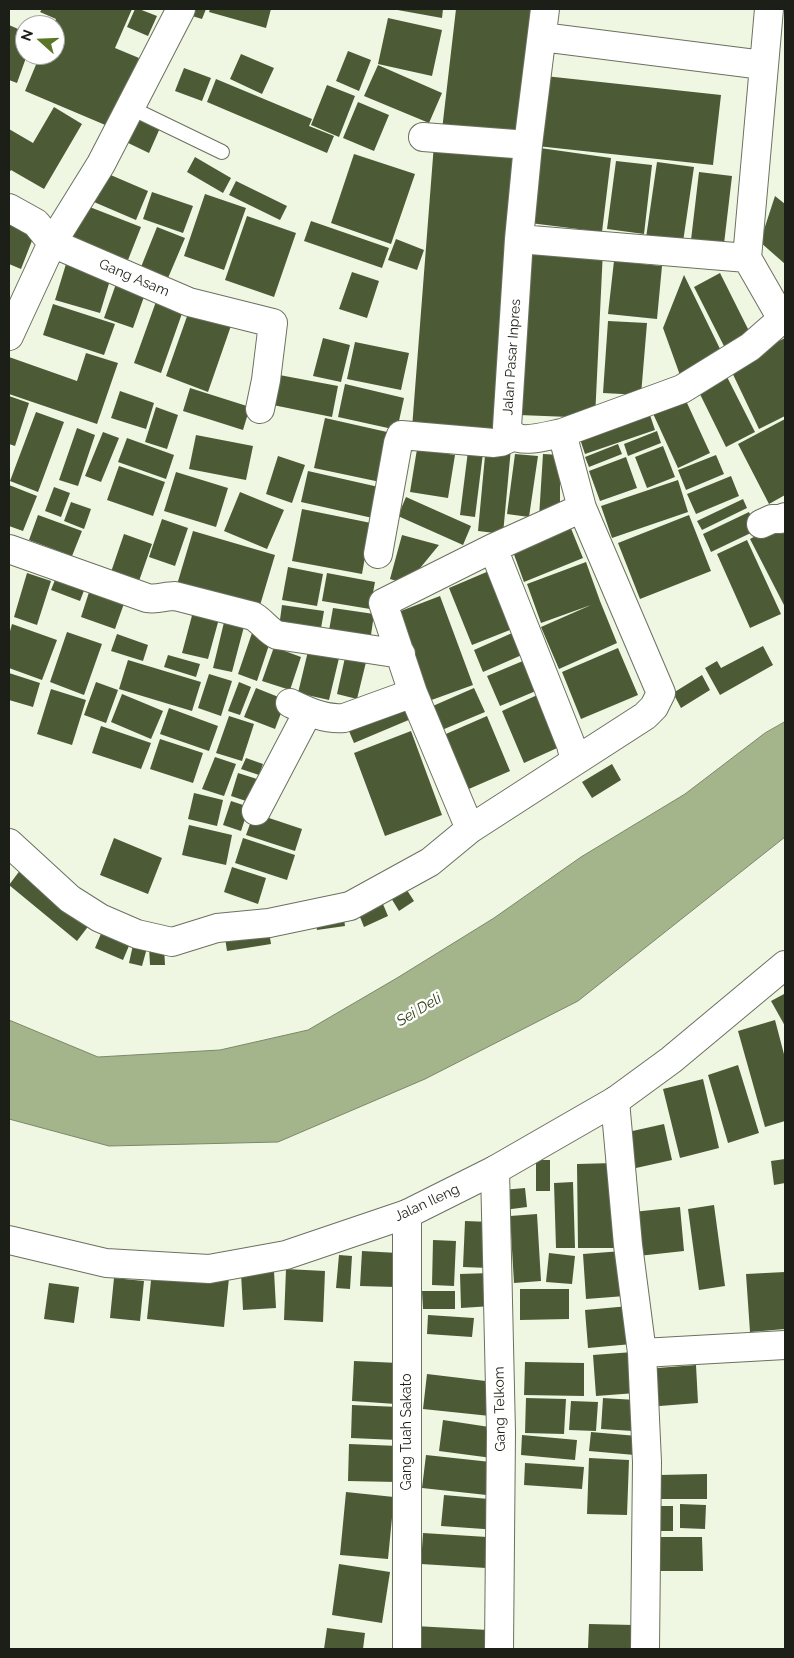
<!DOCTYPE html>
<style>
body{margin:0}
#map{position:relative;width:794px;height:1658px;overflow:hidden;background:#eff7e3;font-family:Raleway,sans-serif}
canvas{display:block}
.frame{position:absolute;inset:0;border:10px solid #1c1f17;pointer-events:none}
.north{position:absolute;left:15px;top:15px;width:50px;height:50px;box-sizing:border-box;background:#fff;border:1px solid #a4a5a2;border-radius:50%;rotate:290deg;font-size:14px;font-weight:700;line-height:20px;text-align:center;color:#1c1f17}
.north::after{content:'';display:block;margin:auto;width:18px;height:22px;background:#5b7629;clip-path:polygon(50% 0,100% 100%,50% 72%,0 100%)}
</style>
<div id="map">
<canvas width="794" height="1658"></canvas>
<div class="frame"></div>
<div class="north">N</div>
</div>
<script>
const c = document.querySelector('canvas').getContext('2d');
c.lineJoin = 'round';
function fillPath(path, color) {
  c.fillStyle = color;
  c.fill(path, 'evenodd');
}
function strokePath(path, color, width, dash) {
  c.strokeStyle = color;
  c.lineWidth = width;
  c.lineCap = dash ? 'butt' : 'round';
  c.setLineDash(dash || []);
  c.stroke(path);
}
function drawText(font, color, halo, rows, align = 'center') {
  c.font = font + ' Raleway,sans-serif';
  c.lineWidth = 5;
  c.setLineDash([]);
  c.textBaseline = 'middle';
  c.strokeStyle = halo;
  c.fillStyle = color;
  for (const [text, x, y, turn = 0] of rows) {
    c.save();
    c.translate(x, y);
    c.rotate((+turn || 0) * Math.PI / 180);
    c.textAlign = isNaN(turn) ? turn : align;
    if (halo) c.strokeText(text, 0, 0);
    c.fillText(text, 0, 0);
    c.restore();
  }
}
const water = new Path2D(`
 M785 722V837L578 1001 425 1079 278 1142 109 1146 9 1119V1020L98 1057 220 1050 308 1030 397 978 494 918 581 857 685 794 765 733Z`);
const building = new Path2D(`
 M42 9H132L115 48 139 58 110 127 25 91 40 55H55V25H53L56 19 40 12Z
 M135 9H139L157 16 148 36 127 27Z
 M191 9H206L202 19 189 15Z
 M210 9H271L266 28 209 12Z
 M392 9H443L442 18Z
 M456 9H531L516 139 442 130Z
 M388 18 442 30 432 76 378 64Z
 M9 25 25 32V55H27L17 83 9 80Z
 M348 51 371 60 359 91 336 81Z
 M241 54 274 68 262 94 230 79Z
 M378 65 442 93 429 123 364 96Z
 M184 68 211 78 202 101 175 91Z
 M545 76 721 95 713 165 537 146Z
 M216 79 312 119 309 126 334 136 327 153 207 102Z
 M327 85 355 96 339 137 311 125Z
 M358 102 389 115 374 151 343 138Z
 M54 107 82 124 44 189 11 170 9 173V129L33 143Z
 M135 117 160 128 149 153 124 141Z
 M434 144 517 150 494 434 412 428Z
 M540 148 611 158 602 232 530 223Z
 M354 154 415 174 391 244 331 223Z
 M195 157 231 178 223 193 187 172Z
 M616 161 652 165 644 234 607 229Z
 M657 162 694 167 683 242 646 238Z
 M699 172 732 176 724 244 691 240Z
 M106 173 148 191 136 220 94 202Z
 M236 181 287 206 280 220 229 195Z
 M152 192 193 206 183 233 143 219Z
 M205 194 246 208 224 270 184 256Z
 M775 196 785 204V264L760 242Z
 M82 204 141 227 128 260 69 237Z
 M247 216 296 233 274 297 225 280Z
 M311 221 389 248 382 268 304 241Z
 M9 223 35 233 21 269 9 264Z
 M157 227 185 238 168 278 141 267Z
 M396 239 424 250 417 270 388 260Z
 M526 247 603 250 595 418 519 415Z
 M614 261 662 266 657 319 608 314Z
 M66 264 111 277 100 313 55 300Z
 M352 272 379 281 367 318 339 309Z
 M720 273 754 341 728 354 694 287Z
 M684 275 724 357 681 378 663 328Z
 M117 281 146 291 133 328 104 318Z
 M158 296 185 305 161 373 134 363Z
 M53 304 115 324 104 355 43 335Z
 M191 305 233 320 208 392 166 376Z
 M608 321 647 323 641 395 603 393Z
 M323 338 350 345 341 382 313 376Z
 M785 338V416L759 429 729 366Z
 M355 342 409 353 401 390 347 379Z
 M86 353 118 363 97 424 9 394V357L77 381Z
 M723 369 755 432 726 447 695 384Z
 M274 374 338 386 332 417 268 404Z
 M345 384 404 398 397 430 338 417Z
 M190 388 250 407 243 430 183 411Z
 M120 391 154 403 146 429 111 418Z
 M682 392 710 453 678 468 650 407Z
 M9 396 29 403 15 446 9 444Z
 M647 406 655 430 585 454 577 430Z
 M156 407 178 415 167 449 145 442Z
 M36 412 64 422 38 492 10 481Z
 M325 418 396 434 385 483 314 468Z
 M785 419V495L769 504 738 444Z
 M77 428 95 435 78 486 59 480Z
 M657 431 661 443 628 456 624 444Z
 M103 432 119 438 101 482 85 476Z
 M196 435 253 446 246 480 189 469Z
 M127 438 174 455 166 479 118 462Z
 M469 443 484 445 475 517 460 515Z
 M618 444 622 454 589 467 585 457Z
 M486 445 511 448 503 534 478 531Z
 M663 446 675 477 647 488 635 457Z
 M417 449 455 455 448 498 410 492Z
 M515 454 538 456 529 517 507 514Z
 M543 454 560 455V504L539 517Z
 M716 455 724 474 686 490 678 470Z
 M278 456 305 465 292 503 266 494Z
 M626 457 637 488 600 501 589 471Z
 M119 466 165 482 153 516 107 500Z
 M308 471 383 488 377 519 301 502Z
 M176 472 228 488 216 527 164 511Z
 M731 476 739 496 696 514 687 494Z
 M678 480 688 512 612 538 601 506Z
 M9 485 37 496 23 531 9 526Z
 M54 487 70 493 61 517 45 511Z
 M240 492 284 510 267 549 224 531Z
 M406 497 471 526 463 545 398 516Z
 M743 499 747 508 702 530 697 521Z
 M71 502 91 509 84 529 64 521Z
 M302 509 371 523 362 574 292 561Z
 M749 512 757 530 711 552 703 534Z
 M38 515 82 531 72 556 29 540Z
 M689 515 711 571 640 599 618 543Z
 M162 519 188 528 175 566 149 557Z
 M785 520V607L750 539Z
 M570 526 583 558 524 582 512 549Z
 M193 531 275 555 258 612 176 588Z
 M124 534 152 544 139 581 111 572Z
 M402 535 439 545 407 584 390 579Z
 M747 540 781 614 750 628 717 554Z
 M586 562 600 601 617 643 559 669 541 627 591 605 541 623 527 584Z
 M288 567 323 574 317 606 282 600Z
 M496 568 520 626 472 645 449 588Z
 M59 570 88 580 80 601 51 590Z
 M27 573 51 581 37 625 14 617Z
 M327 573 375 582 370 609 322 601Z
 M92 583 127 595 115 629 81 617Z
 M440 596 473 685 426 702 393 614Z
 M282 605 324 611 320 634 279 627Z
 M194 608 220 615 208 659 182 653Z
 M333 608 374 614 370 642 328 636Z
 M226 614 246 619 232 672 213 668Z
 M12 624 57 640 42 680 9 668V635Z
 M521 629 531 651 483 672 474 650Z
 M67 632 102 644 84 695 50 682Z
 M252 633 271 639 257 681 238 674Z
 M117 634 148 645 143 661 111 651Z
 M763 646 773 665 720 695 705 668 717 661 721 668Z
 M274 647 301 657 290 690 262 681Z
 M309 647 340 654 329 700 298 693Z
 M618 648 638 695 581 719 562 672Z
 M346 653 367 658 357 699 337 694Z
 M168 655 200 664 196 677 164 667Z
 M530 658 543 688 500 706 487 676Z
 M128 660 201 682 192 711 119 689Z
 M9 673 40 683 33 707 9 700Z
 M209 674 232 681 221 716 198 708Z
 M702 675 710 690 681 708 673 693Z
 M96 682 118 690 106 723 84 715Z
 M239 682 251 687 240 715 228 711Z
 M256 688 286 700 275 729 244 717Z
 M474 688 485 712 437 732 426 709Z
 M51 689 86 700 72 745 37 734Z
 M544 692 566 744 524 763 502 711Z
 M122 694 163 711 151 739 111 722Z
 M403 700 411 719 354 743 346 724Z
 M169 708 218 726 209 751 160 734Z
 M229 716 254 724 242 761 216 753Z
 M487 716 510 771 462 792 439 737Z
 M101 726 151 743 141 769 92 753Z
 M411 731 442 815 385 836 354 753Z
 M160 739 203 753 193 783 150 769Z
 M215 757 236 764 224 796 202 789Z
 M246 758 263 764 259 775 241 769Z
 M612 764 621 780 592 798 582 782Z
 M238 773 257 779 249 802 231 796Z
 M194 793 223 800 217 826 188 819Z
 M231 801 249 807 241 831 223 825Z
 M254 813 302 829 295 851 246 835Z
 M189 825 232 835 226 865 182 855Z
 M114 838 162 858 148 894 100 875Z
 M243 838 295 855 287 880 235 863Z
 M232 867 266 878 258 904 224 892Z
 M21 869 90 924 77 941 9 885Z
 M403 884 414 901 399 911 388 893Z
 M380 897 388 916 364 927 356 907Z
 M343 911 345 926 317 930 315 915Z
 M268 925 271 944 227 951 224 931Z
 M103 929 131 941 123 960 95 948Z
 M133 945 147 948 142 966 129 963Z
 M149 947H164L165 965H150Z
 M784 994 785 996V1026L771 1001Z
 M775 1020 785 1058V1121L765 1127 738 1031Z
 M738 1065 759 1133 728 1143 708 1075Z
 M703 1079 719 1148 680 1158 663 1089Z
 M664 1124 672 1160 636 1168 628 1132Z
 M785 1159V1183L774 1185 771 1161Z
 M536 1160H550V1191H536Z
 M615 1163 617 1248H578L577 1164Z
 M573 1182 575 1248H556L554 1183Z
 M525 1188 527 1207 504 1210 502 1190Z
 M714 1205 725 1286 699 1290 688 1209Z
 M680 1207 684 1251 638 1256 633 1212Z
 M537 1214 541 1281 514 1283 510 1216Z
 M465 1221 491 1222 489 1268 463 1267Z
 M433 1240 456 1241 454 1286 432 1285Z
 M362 1251 398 1253 396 1287 360 1286Z
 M622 1251 625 1296 586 1299 583 1254Z
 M549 1253 575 1256 572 1284 546 1282Z
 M339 1255 352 1256 350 1289 336 1288Z
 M286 1269 325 1271 323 1322 284 1320Z
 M152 1271 229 1278 224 1327 147 1319Z
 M274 1271 276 1308 243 1310 241 1273Z
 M785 1272V1329L750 1332 746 1274Z
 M491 1273 492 1306 461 1308 460 1274Z
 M114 1278 144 1281 140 1321 110 1318Z
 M49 1283 79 1287 74 1323 44 1319Z
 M520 1289H569V1319L520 1320Z
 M422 1291H455V1309H423Z
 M629 1306 632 1344 588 1348 585 1310Z
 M428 1315 474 1318 472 1337 427 1334Z
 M633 1352 636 1393 596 1396 593 1355Z
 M354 1361 399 1363 396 1404 352 1401Z
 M525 1362 584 1363V1396L524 1395Z
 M696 1365 698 1403 647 1407 644 1369Z
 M427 1374 494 1382 490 1416 423 1409Z
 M526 1398 566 1399 564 1434 525 1433Z
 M603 1398 636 1400 633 1431 601 1429Z
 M571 1401 598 1402 596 1431 569 1430Z
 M352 1405 399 1407 398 1440 351 1438Z
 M443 1420 496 1428 492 1458 439 1451Z
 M591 1432 637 1436 635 1455 589 1451Z
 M522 1435 577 1440 575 1460 521 1455Z
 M349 1444 399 1446 397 1482 348 1481Z
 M426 1455 500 1463 496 1496 422 1488Z
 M589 1458 629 1460 627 1515 587 1514Z
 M525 1463 584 1467 582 1489 524 1485Z
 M707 1474V1499H659V1475Z
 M346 1492 394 1497 388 1559 340 1555Z
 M444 1495 500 1500 498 1530 441 1526Z
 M680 1504 706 1505 705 1529 680 1528Z
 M655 1506H673V1531H654Z
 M423 1533 487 1537 486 1568 421 1564Z
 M655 1537H702L703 1571H655Z
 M339 1564 390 1572 382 1623 332 1615Z
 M589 1624 634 1625 633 1649H588Z
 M415 1626 488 1630 486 1649H414Z
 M327 1628 365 1633 363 1649H324Z`);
const service = new Path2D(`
 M131 108 222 152`);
const minor = new Path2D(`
 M769 9 747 258 782 319 785 317
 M542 37 763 65
 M423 137 528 145
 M9 208 36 223 52 243 189 302 273 323 266 380 260 409
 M519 239 747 258
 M9 336 52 243 101 164 181 9
 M562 433 682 389 750 347 782 319
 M761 524 772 519H781L785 517
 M493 548 571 745 575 761
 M9 549 147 598C157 600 165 596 175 596L253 616C262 621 268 631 277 635L401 654
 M378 554 398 443 401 435 494 443 501 442 514 436
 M290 703C307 711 325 720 344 718L413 693
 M256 811 308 712
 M470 829 413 693 383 603 493 548 582 508
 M9 843 70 899 100 918 137 934 172 942 217 928 269 923 350 906 430 862 470 829 645 716 654 707 661 693 582 508 562 433C551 435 524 443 514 436 511 434 509 430 507 427L519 239 528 145 545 9
 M615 1101 628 1245 642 1353 647 1462 645 1649
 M495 1170 501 1432 499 1649
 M642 1353 785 1345
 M407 1649V1214`);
const tertiary = new Path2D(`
 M9 1240 106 1263 209 1269 286 1255 407 1214 495 1170 615 1101 671 1060 785 965`);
const streetNames = [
 ["Gang Asam",134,278,23],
 ["Jalan Pasar Inpres",512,357,-86],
 ["Jalan Ileng",427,1203,-25],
 ["Gang Telkom",500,1409,-91],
 ["Gang Tuah Sakato",407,1432,-90]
];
const waterNames = [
 ["Sei Deli",419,1010,-31]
];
fillPath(water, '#a4b58b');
strokePath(water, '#7b8868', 1);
fillPath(building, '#4c5b35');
strokePath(service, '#6a715f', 16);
strokePath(minor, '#6a715f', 30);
strokePath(tertiary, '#6a715f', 30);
strokePath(service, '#fff', 14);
strokePath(minor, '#fff', 28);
strokePath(tertiary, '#fff', 28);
drawText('14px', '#1c1f17', '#fff', streetNames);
drawText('italic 15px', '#2f3f0f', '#fff', waterNames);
</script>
